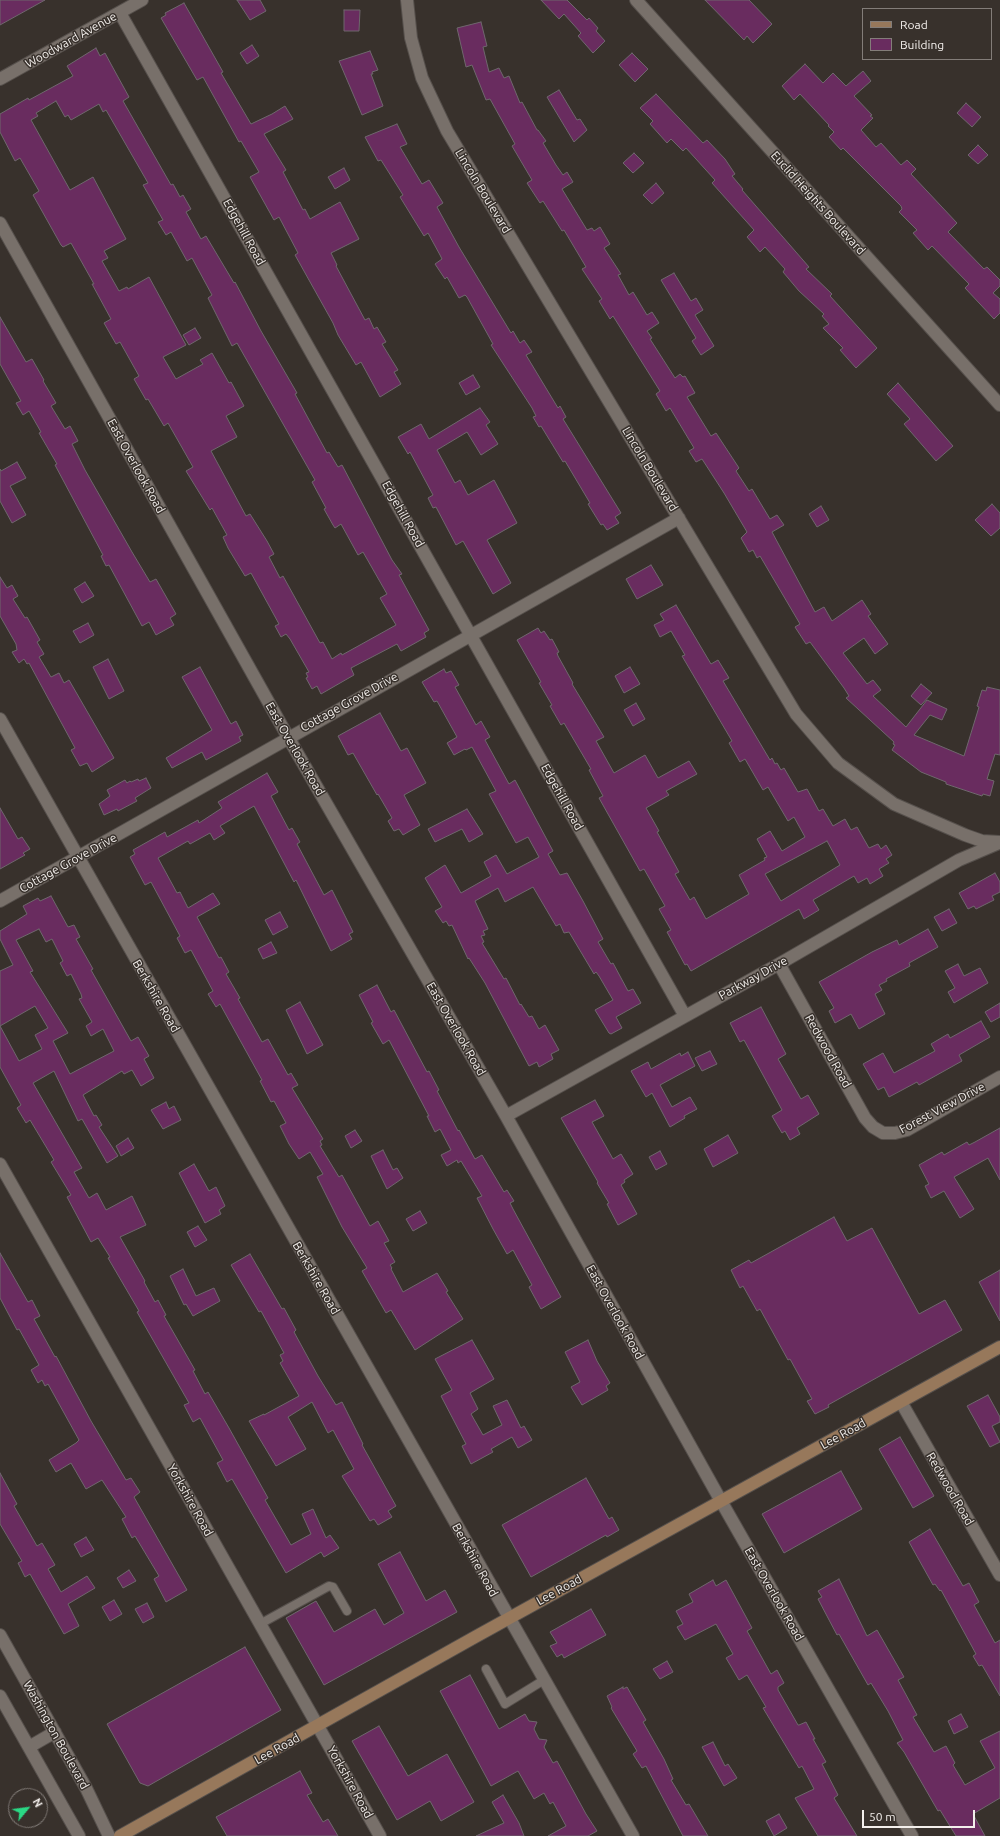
<!DOCTYPE html>
<html>
<head>
<meta charset="utf-8">
<style>
  body { margin:0 }
  #map { position:relative; width:1000px; height:1836px; overflow:hidden; background:#38312c; font-family:Ubuntu,sans-serif }
  canvas { display:block }
  .legend { position:absolute; left:862px; top:8px; width:130px; height:52px; box-sizing:border-box; background:#38312c; border:1px solid #837d79; margin:0; padding:5px 7px; list-style:none; font-size:12px; color:#f3efec }
  .legend li { display:flex; align-items:center; gap:8px; height:20px }
  .legend b { width:20px; border:1px solid #837d79 }
  .north { position:absolute; left:8px; top:1788px; width:40px; height:40px; box-sizing:border-box; background:#38312c; border:1px solid #837d79; border-radius:50%; rotate:61deg; font-size:11px; font-weight:700; line-height:16px; text-align:center; color:#f3efec }
  .north::after { content:''; display:block; margin:auto; width:14px; height:18px; background:#2ad885; clip-path:polygon(50% 0,100% 100%,50% 72%,0 100%) }
  .scale { position:absolute; left:862px; top:1810px; width:113px; height:18px; box-sizing:border-box; border:2px solid #f3efec; border-top:0; padding-left:5px; font-size:12px; line-height:14px; white-space:nowrap; color:#f3efec; -webkit-text-stroke:3px #38312c; paint-order:stroke }
</style>
</head>
<body>
<div id="map">
<canvas width="1000" height="1836"></canvas>
<ul class="legend">
<li><b style="height:5px;background:#97785b"></b>Road</li>
<li><b style="height:11px;background:#692c5f"></b>Building</li>
</ul>
<div class="north">N</div>
<div class="scale">50 m</div>
</div>
<script>
const c = document.querySelector('canvas').getContext('2d');
c.lineJoin = 'round';
function paint(path, color) {
  c.fillStyle = color;
  c.fill(path, 'evenodd');
}
function toPath(rows) {
  const path = new Path2D();
  for (const r of rows) {
    path.moveTo(r[0], r[1]);
    for (let i = 2; i < r.length; i += 2) path.lineTo(r[i], r[i + 1]);
  }
  return path;
}
function trace(path, color, width, dash) {
  c.strokeStyle = color;
  c.lineWidth = width;
  c.lineCap = dash ? 'butt' : 'round';
  c.setLineDash(dash || []);
  c.stroke(path);
}
function write(font, color, halo, rows, align = 'center') {
  c.font = font + ' Ubuntu,sans-serif';
  c.lineWidth = 3;
  c.setLineDash([]);
  c.textBaseline = 'middle';
  c.strokeStyle = halo;
  c.fillStyle = color;
  for (const [text, x, y, turn = 0] of rows) {
    c.save();
    c.translate(x, y);
    c.rotate((+turn || 0) * Math.PI / 180);
    c.textAlign = isNaN(turn) ? turn : align;
    if (halo) c.strokeText(text, 0, 0);
    c.fillText(text, 0, 0);
    c.restore();
  }
}
const building = toPath([
  [0,0,45,0,0,25,0,0],
  [237,0,260,0,266,11,250,20,237,0],
  [541,0,567,0,587,20,589,18,598,28,596,31,605,41,593,53,578,36,581,33,564,14,559,19,541,0],
  [705,0,749,0,772,24,753,43,747,36,744,40,705,0],
  [184,3,223,72,221,73,251,124,272,114,285,106,293,119,264,134,286,170,283,172,303,210,305,209,310,219,340,202,359,239,331,253,337,265,336,266,365,320,369,318,374,329,377,327,386,342,382,344,398,370,394,372,401,384,380,397,361,362,356,365,338,335,333,323,295,255,298,253,279,217,274,220,250,177,259,172,241,141,239,142,203,77,197,80,161,18,166,15,165,13,184,3],
  [344,10,360,10,359,31,344,31,344,10],
  [481,22,487,46,483,47,489,72,499,68,504,78,509,76,520,103,522,102,537,130,538,130,546,141,543,143,556,165,563,175,567,172,573,182,562,189,587,230,592,228,594,231,600,227,610,244,604,248,621,274,618,275,629,295,633,292,647,315,652,312,659,323,647,331,652,338,650,339,675,378,680,374,683,377,685,376,695,393,687,397,711,436,716,433,739,468,736,471,749,491,752,489,770,519,777,515,784,525,772,532,815,612,824,607,832,621,862,600,871,614,868,616,888,644,875,654,864,638,843,653,867,684,873,680,881,690,873,696,906,727,927,700,947,709,942,720,930,715,914,735,964,756,979,707,977,706,982,690,986,691,987,687,1000,690,1000,755,995,754,987,779,994,781,990,796,983,794,982,796,946,784,946,782,921,772,892,750,895,745,893,744,894,742,846,698,849,696,844,688,810,642,806,644,795,627,800,624,760,556,757,558,753,550,749,552,741,538,747,532,724,493,702,459,696,462,689,451,694,448,670,408,666,411,656,394,660,391,613,316,610,319,599,301,602,299,582,269,586,267,564,230,562,231,543,201,540,203,527,183,532,180,512,146,515,144,490,99,486,100,472,65,466,67,457,28,481,22],
  [252,45,259,56,247,64,240,53,252,45],
  [96,48,100,56,105,53,112,66,129,97,123,101,171,185,173,184,180,197,183,195,191,209,186,212,201,239,206,236,234,283,235,282,261,331,297,393,295,394,327,453,329,452,338,467,342,465,392,560,402,574,399,575,429,630,424,633,426,637,401,651,397,644,351,668,354,675,321,694,317,686,312,689,306,678,308,677,306,673,309,672,290,639,286,634,281,637,275,626,279,624,251,573,245,576,228,548,223,537,227,535,212,508,210,510,186,471,193,467,168,423,164,426,148,399,146,400,134,379,139,376,120,342,116,344,104,323,111,319,92,284,94,284,71,243,63,247,61,245,33,195,39,191,20,158,15,161,0,132,0,114,28,98,29,100,73,76,67,66,96,48],
  [56,101,65,117,68,115,71,120,99,104,103,112,106,110,148,183,143,185,163,220,158,222,166,235,171,232,187,261,192,258,212,295,208,298,232,346,237,343,315,480,312,482,326,508,324,509,333,525,335,528,341,524,358,555,363,552,387,594,380,598,396,625,342,655,341,653,332,659,323,642,320,643,283,576,280,578,269,557,274,554,267,541,250,514,246,516,211,451,237,437,226,416,244,406,231,382,229,383,212,353,200,360,203,364,176,379,163,357,186,345,149,277,128,289,127,287,119,291,102,261,108,258,104,251,126,239,93,177,70,190,31,120,38,116,36,113,56,101],
  [370,51,378,70,372,72,373,74,371,74,383,106,362,115,339,61,370,51],
  [632,53,648,69,635,82,619,65,632,53],
  [805,64,823,83,833,73,846,86,863,71,871,81,854,96,872,115,870,116,873,118,861,130,876,147,881,143,901,165,907,160,916,169,911,174,957,223,948,232,984,269,987,267,1000,280,1000,286,993,293,1000,299,1000,313,994,319,965,288,969,284,932,246,928,250,913,233,917,230,899,212,902,209,901,206,843,148,841,150,829,137,834,132,828,126,829,125,800,94,794,100,782,86,805,64],
  [559,90,577,120,580,119,587,130,574,142,547,97,559,90],
  [656,94,703,143,707,140,725,159,735,174,732,176,743,189,742,190,809,267,806,269,832,294,830,296,877,348,856,368,840,350,843,348,823,328,829,324,822,316,824,314,799,291,783,272,785,269,765,247,760,252,747,237,754,230,712,183,715,180,686,148,683,151,671,139,667,143,650,124,653,121,640,108,656,94],
  [966,103,981,117,972,127,957,113,966,103],
  [397,124,407,144,400,147,422,184,429,180,443,203,437,207,459,247,511,333,513,331,520,343,524,340,532,352,526,355,558,408,560,406,566,417,563,419,621,513,615,517,619,523,607,530,603,524,601,525,588,504,590,503,565,461,563,462,541,426,539,427,533,417,536,416,532,408,491,345,493,344,467,297,465,295,459,298,447,277,445,279,435,264,442,259,440,255,428,233,424,236,400,197,403,195,381,160,378,161,365,137,397,124],
  [978,145,988,155,978,164,968,155,978,145],
  [634,153,644,163,633,173,623,163,634,153],
  [344,168,350,180,335,189,328,177,344,168],
  [656,183,664,193,652,204,643,195,656,183],
  [674,273,691,301,696,298,703,310,695,315,714,346,701,355,692,341,696,338,661,280,674,273],
  [0,317,26,362,32,359,44,380,43,381,56,403,51,406,65,429,70,426,78,441,72,444,85,470,132,552,150,582,156,579,176,614,170,618,174,625,156,635,149,622,142,626,109,565,106,566,101,556,103,555,55,465,57,464,39,433,41,432,29,411,23,415,16,403,21,401,0,364,0,317],
  [195,328,201,338,189,345,183,335,195,328],
  [473,375,480,387,466,395,459,383,473,375],
  [898,383,953,446,936,461,904,424,910,419,887,394,898,383],
  [480,408,490,422,486,425,498,444,481,455,467,432,437,450,455,483,460,480,468,495,494,480,517,523,487,540,511,583,493,594,463,541,456,545,436,507,433,508,428,498,433,495,410,452,408,454,398,437,421,424,429,439,480,408],
  [17,462,26,478,10,486,26,515,12,523,0,501,0,469,1,471,17,462],
  [992,504,1000,513,1000,528,991,536,975,520,992,504],
  [821,506,829,520,817,527,809,514,821,506],
  [651,565,663,585,637,599,626,579,651,565],
  [0,577,7,588,12,585,18,596,13,599,25,618,27,617,40,640,37,642,44,654,39,657,51,677,59,673,64,683,69,680,114,758,92,772,87,763,80,766,71,750,75,748,29,663,27,664,24,659,19,663,12,652,17,650,16,644,0,616,0,577],
  [85,582,94,596,82,603,74,589,85,582],
  [676,605,711,664,718,660,729,678,723,681,770,760,772,758,775,764,777,763,781,770,784,768,798,792,807,789,819,811,823,809,833,826,845,819,851,830,857,827,869,848,878,844,881,849,886,845,892,855,886,859,889,863,879,869,883,876,870,884,867,878,858,883,854,876,813,900,819,910,804,919,799,909,691,971,687,964,685,965,667,932,671,930,659,909,665,906,644,869,640,871,599,798,603,796,589,770,591,769,564,723,561,725,550,706,552,705,539,683,541,682,517,640,538,628,541,633,544,631,550,640,552,639,559,652,557,653,558,656,573,683,572,684,604,737,596,741,614,773,645,755,658,778,689,761,697,774,666,791,669,795,646,808,659,831,657,832,679,872,675,874,690,900,694,897,706,919,749,894,739,875,765,860,764,858,767,857,757,839,770,831,782,851,805,837,794,817,788,821,768,787,763,790,745,759,740,762,729,743,732,741,682,656,685,655,671,631,660,637,654,625,664,620,660,614,676,605],
  [827,841,840,865,781,901,765,874,827,841],
  [88,623,94,635,80,643,73,631,88,623],
  [108,659,124,691,109,699,93,667,108,659],
  [200,667,231,724,236,721,243,735,239,737,241,741,206,760,202,752,172,768,166,758,212,730,182,677,200,667],
  [630,667,640,684,624,693,615,676,630,667],
  [444,669,446,673,451,671,459,685,455,687,476,725,481,721,490,737,485,740,509,784,515,780,553,851,548,854,560,875,567,873,583,901,603,939,598,942,611,964,613,963,628,991,633,989,641,1003,616,1017,622,1028,611,1034,609,1033,595,1010,613,1000,599,976,596,972,594,974,569,932,564,933,560,924,556,926,533,887,505,902,498,888,475,901,488,929,483,931,485,935,481,936,484,942,482,943,504,979,506,978,520,1005,521,1004,529,1017,532,1016,539,1029,545,1025,559,1050,551,1054,553,1059,539,1067,537,1062,529,1066,485,983,469,958,468,959,452,925,449,926,446,921,443,923,435,911,442,907,425,878,445,865,461,893,491,876,484,862,496,855,507,874,539,857,528,837,516,843,489,794,496,791,472,747,466,750,465,749,454,755,447,743,457,737,437,701,434,702,422,682,444,669],
  [921,684,932,693,921,705,911,696,921,684],
  [636,703,645,719,633,726,624,710,636,703],
  [380,713,401,751,407,748,426,783,404,795,420,825,403,835,399,829,394,831,388,821,392,818,378,794,377,795,353,753,348,755,338,736,380,713],
  [267,773,278,792,271,796,289,830,292,828,300,842,297,844,324,895,332,890,353,932,349,934,352,939,331,951,296,880,294,882,254,806,220,826,225,833,214,840,210,833,190,844,188,841,158,858,177,893,180,892,188,908,213,893,220,904,197,917,219,958,221,957,229,972,226,974,240,998,238,999,262,1042,268,1039,288,1075,291,1073,298,1085,292,1088,323,1139,320,1141,322,1145,320,1146,339,1177,342,1175,370,1226,378,1221,389,1241,384,1243,395,1262,390,1265,392,1268,391,1269,403,1292,437,1273,448,1291,446,1292,463,1319,415,1350,391,1310,386,1313,362,1271,367,1268,342,1227,317,1177,323,1174,310,1152,299,1159,289,1144,280,1126,286,1123,274,1101,271,1102,260,1081,262,1080,220,1004,216,1007,208,994,213,991,191,950,185,953,177,938,180,936,151,882,145,885,130,857,135,854,133,850,165,832,167,837,198,820,199,823,222,808,218,802,267,773],
  [146,778,151,788,135,798,137,801,118,811,117,809,104,815,99,804,110,796,107,790,125,780,127,783,130,781,131,782,138,779,139,781,146,778],
  [0,808,18,839,22,837,30,849,23,853,25,855,0,869,0,808],
  [467,809,483,834,469,842,462,829,435,842,428,829,467,809],
  [995,873,1000,882,1000,892,992,896,994,900,976,909,974,906,968,909,959,893,995,873],
  [51,896,68,927,74,925,80,937,76,939,93,969,91,970,131,1041,138,1037,149,1056,144,1059,154,1078,141,1086,132,1070,124,1074,122,1071,83,1095,94,1116,96,1115,102,1125,99,1127,118,1156,107,1163,82,1119,78,1121,54,1071,33,1083,82,1168,74,1172,89,1198,97,1193,106,1210,132,1196,146,1225,120,1237,145,1281,144,1282,155,1302,158,1300,166,1315,164,1316,195,1370,193,1371,205,1394,208,1392,229,1428,268,1498,265,1500,291,1545,311,1534,302,1514,313,1509,326,1538,330,1535,339,1548,324,1557,321,1552,286,1573,232,1479,227,1482,217,1463,223,1460,200,1418,193,1422,184,1405,189,1403,137,1312,139,1311,108,1258,110,1257,98,1238,91,1242,67,1197,71,1195,51,1162,54,1160,30,1120,26,1123,17,1108,21,1105,0,1067,0,1026,19,1061,42,1049,35,1035,48,1028,35,1006,0,1026,0,971,13,965,0,939,0,931,27,914,23,906,38,898,40,901,51,896],
  [39,929,46,942,52,939,63,961,60,963,67,976,71,974,81,994,82,998,79,999,92,1022,86,1026,91,1036,103,1029,114,1051,70,1074,53,1041,68,1033,30,972,33,971,16,940,39,929],
  [949,909,957,923,942,931,934,917,949,909],
  [280,912,288,927,273,935,265,920,280,912],
  [928,929,938,947,909,963,910,966,886,979,887,981,879,985,882,990,875,994,885,1014,859,1029,851,1014,835,1023,829,1011,834,1008,819,982,872,952,897,940,899,945,928,929],
  [271,942,277,953,263,959,258,949,271,942],
  [958,964,964,976,980,968,988,983,954,1003,948,992,955,988,945,971,958,964],
  [377,985,391,1012,394,1010,427,1072,429,1071,439,1090,437,1091,458,1131,459,1130,475,1159,482,1155,504,1192,507,1190,514,1201,510,1203,513,1209,561,1297,541,1309,529,1287,532,1285,513,1250,507,1254,493,1229,477,1198,482,1196,461,1161,458,1163,457,1160,447,1166,441,1155,451,1150,440,1129,435,1132,427,1116,429,1116,389,1040,383,1044,371,1023,373,1022,359,995,377,985],
  [300,1002,323,1045,307,1054,286,1010,300,1002],
  [1000,1003,1000,1017,991,1022,985,1012,1000,1003],
  [761,1007,786,1054,778,1059,801,1099,808,1095,819,1114,797,1128,800,1134,790,1140,785,1131,782,1133,772,1116,782,1110,744,1040,740,1042,730,1023,761,1007],
  [981,1021,990,1037,959,1055,962,1061,919,1085,917,1082,889,1097,884,1087,878,1090,863,1064,883,1053,894,1073,935,1051,931,1044,948,1034,950,1038,981,1021],
  [710,1051,717,1064,702,1071,695,1058,710,1051],
  [688,1052,695,1066,660,1085,672,1107,690,1097,697,1109,684,1116,685,1118,670,1127,652,1093,646,1097,631,1071,648,1062,651,1069,680,1053,681,1056,688,1052],
  [595,1100,604,1116,592,1122,613,1159,621,1154,633,1174,624,1180,625,1182,621,1185,637,1214,618,1225,607,1204,609,1203,597,1183,598,1182,561,1118,595,1100],
  [166,1102,169,1109,174,1106,181,1120,163,1129,151,1110,166,1102],
  [1000,1128,1000,1180,988,1158,954,1177,974,1209,960,1218,944,1191,931,1198,925,1186,929,1184,919,1165,942,1152,944,1155,967,1142,969,1145,975,1142,1000,1128],
  [355,1130,362,1141,351,1148,345,1136,355,1130],
  [728,1135,738,1153,713,1167,704,1149,728,1135],
  [128,1138,134,1148,121,1156,116,1146,128,1138],
  [383,1150,393,1170,397,1168,403,1178,387,1189,371,1156,383,1150],
  [660,1151,667,1164,656,1170,649,1157,660,1151],
  [194,1164,209,1191,216,1187,225,1206,219,1210,221,1214,205,1223,179,1173,194,1164],
  [420,1211,427,1223,413,1231,406,1219,420,1211],
  [834,1217,847,1241,872,1228,919,1314,945,1300,962,1330,828,1405,829,1407,815,1414,807,1401,812,1399,790,1359,788,1360,760,1309,757,1311,743,1286,740,1288,731,1270,749,1260,751,1263,834,1217],
  [198,1226,207,1240,195,1247,187,1232,198,1226],
  [0,1253,28,1302,32,1300,40,1316,34,1319,55,1357,56,1356,91,1421,126,1480,131,1478,140,1492,134,1497,187,1590,166,1602,154,1579,159,1576,135,1536,132,1538,122,1519,126,1517,102,1480,86,1489,71,1463,56,1472,49,1460,76,1443,79,1440,48,1384,45,1386,42,1380,38,1383,31,1370,39,1365,19,1329,17,1330,0,1298,0,1253],
  [250,1254,282,1309,284,1308,296,1330,294,1332,318,1376,336,1405,342,1402,363,1444,362,1445,396,1506,388,1511,392,1517,378,1525,374,1519,370,1521,342,1476,354,1469,333,1430,328,1433,312,1402,288,1417,306,1449,276,1466,249,1421,264,1414,264,1415,299,1396,280,1363,283,1361,280,1355,284,1353,261,1311,259,1312,231,1265,250,1254],
  [183,1269,196,1296,214,1288,220,1301,193,1316,186,1304,184,1305,170,1276,183,1269],
  [1000,1270,1000,1321,979,1282,1000,1270],
  [472,1340,494,1379,470,1393,478,1409,471,1414,483,1435,502,1425,493,1406,507,1400,521,1428,524,1426,532,1440,518,1448,512,1437,491,1449,493,1452,471,1464,462,1446,466,1444,441,1396,452,1390,435,1359,472,1340],
  [588,1340,597,1361,610,1383,606,1386,608,1390,582,1405,571,1387,580,1382,565,1352,588,1340],
  [988,1395,1000,1417,1000,1422,992,1426,1000,1442,990,1447,967,1406,988,1395],
  [900,1437,934,1496,913,1508,879,1449,900,1437],
  [841,1471,862,1509,784,1553,762,1514,841,1471],
  [0,1473,17,1504,14,1506,37,1546,42,1543,55,1565,48,1569,61,1592,87,1576,95,1588,68,1604,79,1626,64,1634,30,1574,25,1577,18,1563,22,1561,0,1524,0,1473],
  [586,1478,609,1519,612,1517,619,1530,607,1537,606,1535,531,1577,502,1525,586,1478],
  [930,1529,963,1586,969,1583,979,1602,974,1605,995,1643,1000,1640,1000,1696,982,1665,979,1666,973,1656,976,1654,941,1590,940,1591,935,1584,933,1585,909,1542,930,1529],
  [86,1537,94,1550,81,1557,74,1544,86,1537],
  [400,1552,426,1601,445,1590,457,1612,324,1685,286,1618,316,1601,334,1632,375,1609,384,1625,404,1613,378,1564,400,1552],
  [129,1570,136,1581,123,1588,117,1578,129,1570],
  [839,1579,867,1636,877,1630,904,1677,898,1680,917,1715,913,1717,934,1752,946,1746,955,1763,953,1765,965,1785,995,1768,980,1741,1000,1731,1000,1798,973,1814,985,1836,956,1836,940,1810,938,1811,904,1752,897,1743,903,1740,888,1711,871,1683,868,1685,839,1634,837,1635,818,1599,822,1597,818,1591,839,1579],
  [713,1580,716,1586,726,1580,752,1628,747,1631,771,1674,777,1670,784,1683,778,1687,778,1690,798,1725,799,1725,806,1722,815,1739,813,1739,826,1762,822,1764,838,1795,834,1798,857,1836,818,1836,795,1798,814,1789,813,1787,802,1766,799,1768,763,1708,766,1707,747,1675,739,1680,726,1658,733,1654,716,1624,685,1640,677,1627,683,1624,676,1611,693,1602,689,1594,713,1580],
  [114,1600,122,1614,110,1621,102,1607,114,1600],
  [147,1603,154,1617,143,1623,135,1609,147,1603],
  [591,1609,606,1635,564,1658,562,1654,557,1657,550,1646,557,1643,550,1632,591,1609],
  [245,1647,281,1710,148,1786,140,1783,107,1724,245,1647],
  [667,1661,673,1672,660,1679,653,1669,667,1661],
  [470,1675,499,1729,525,1714,529,1721,537,1722,534,1729,539,1739,547,1740,544,1747,553,1763,557,1761,586,1814,597,1831,588,1836,548,1836,566,1826,553,1802,550,1804,544,1793,534,1799,518,1771,491,1786,440,1691,470,1675],
  [623,1687,623,1689,627,1687,646,1720,643,1722,664,1759,673,1779,671,1780,686,1805,689,1804,708,1836,683,1836,647,1768,646,1766,642,1768,633,1754,637,1751,611,1708,612,1707,607,1696,623,1687],
  [961,1714,968,1727,954,1734,948,1721,961,1714],
  [379,1726,408,1776,447,1754,474,1802,441,1821,430,1801,397,1820,352,1741,379,1726],
  [713,1742,725,1766,728,1764,737,1778,724,1786,702,1747,713,1742],
  [300,1771,312,1793,307,1795,323,1822,328,1819,338,1836,227,1836,216,1817,300,1771],
  [503,1795,519,1823,524,1836,476,1836,504,1823,492,1802,503,1795],
  [779,1814,787,1828,774,1836,766,1821,779,1814]
]);
paint(building, '#692c5f');
trace(building, '#6f676d', 1);
const service = toPath([
  [260,1624,329,1586,333,1587,347,1611],
  [486,1669,505,1704,544,1680]
]);
const minor = toPath([
  [407,0,411,38,422,78,447,131,796,714,838,763,894,804,965,835,982,841,1000,842],
  [120,13,685,1016],
  [0,79,142,0],
  [0,223,288,737,506,1116,721,1501,912,1836],
  [0,719,633,1836],
  [0,901,679,518],
  [779,964,865,1118,873,1127,883,1133,895,1133,907,1130,1000,1077],
  [506,1116,779,964,959,860,999,843],
  [0,1164,380,1836],
  [901,1402,1000,1575],
  [0,1635,86,1788,109,1836],
  [0,1696,79,1836],
  [29,1747,55,1732]
]);
const tertiary = toPath([
  [636,0,1000,405]
]);
const secondary = toPath([
  [120,1836,475,1637,1000,1347]
]);
trace(service, '#56504c', 10);
trace(minor, '#56504c', 14);
trace(tertiary, '#56504c', 14);
trace(secondary, '#56504c', 14);
trace(service, '#78706a', 8);
trace(minor, '#78706a', 12);
trace(tertiary, '#78706a', 12);
trace(secondary, '#97785b', 12);
write('12px', '#f3efec', '#38312c', [
  ["Woodward Avenue",71,40,-29],
  ["Lincoln Boulevard",483,191,59],
  ["Euclid Heights Boulevard",818,203,48],
  ["Edgehill Road",244,232,61],
  ["East Overlook Road",136,466,61],
  ["Lincoln Boulevard",650,469,59],
  ["Edgehill Road",403,514,61],
  ["Cottage Grove Drive",349,702,-29],
  ["East Overlook Road",295,749,60],
  ["Edgehill Road",562,797,61],
  ["Cottage Grove Drive",68,863,-29],
  ["Parkway Drive",753,978,-29],
  ["Berkshire Road",156,996,60],
  ["East Overlook Road",456,1029,60],
  ["Redwood Road",828,1051,61],
  ["Forest View Drive",942,1108,-28],
  ["Berkshire Road",316,1278,60],
  ["East Overlook Road",615,1312,61],
  ["Lee Road",843,1434,-29],
  ["Redwood Road",950,1489,60],
  ["Yorkshire Road",190,1500,61],
  ["Berkshire Road",475,1560,61],
  ["Lee Road",559,1590,-29],
  ["East Overlook Road",774,1594,60],
  ["Washington Boulevard",56,1735,61],
  ["Lee Road",277,1749,-29],
  ["Yorkshire Road",350,1782,61]
]);
</script>
</body>
</html>
